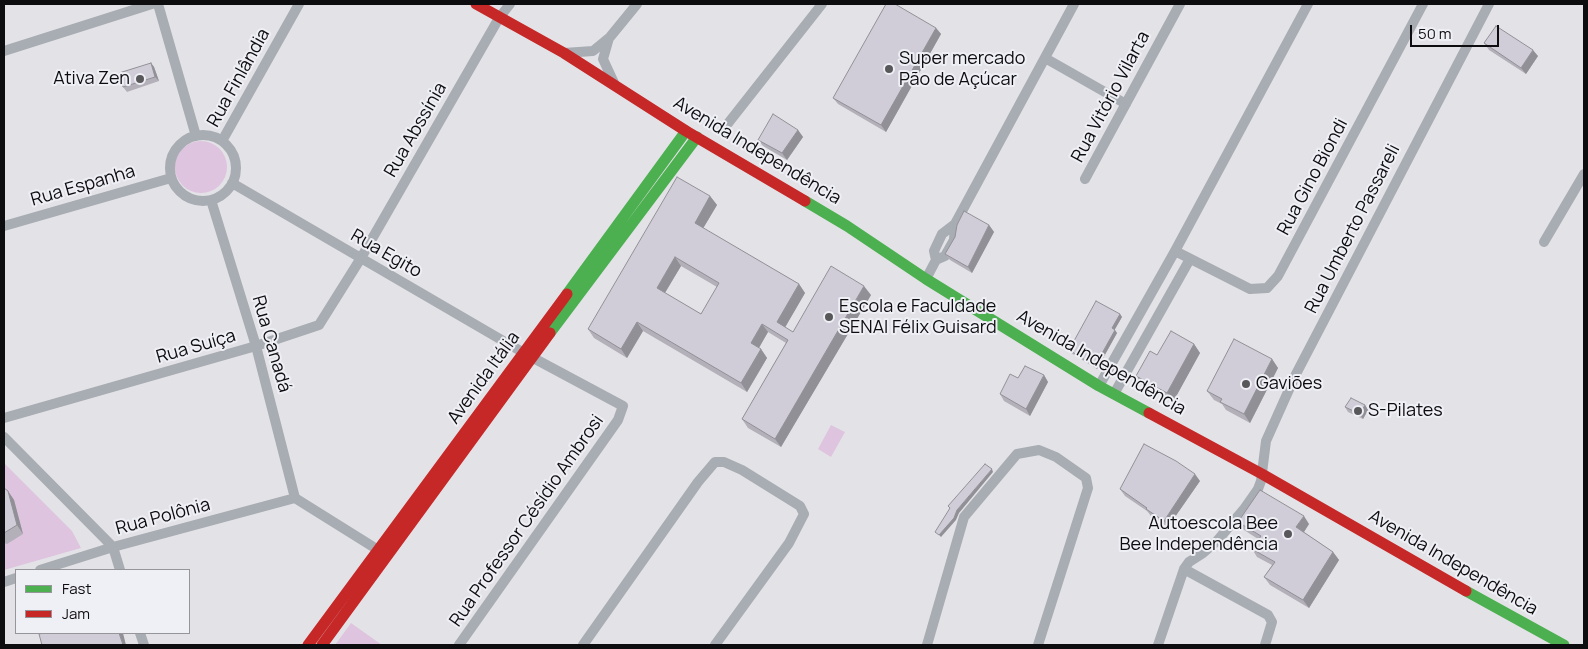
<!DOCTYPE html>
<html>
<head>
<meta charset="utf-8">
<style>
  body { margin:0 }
  #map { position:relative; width:1588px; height:649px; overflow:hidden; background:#e3e3e7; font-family:Manrope,sans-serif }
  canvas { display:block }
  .frame { position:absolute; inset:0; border:5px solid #0d0d0f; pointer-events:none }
  .legend { position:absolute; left:15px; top:569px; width:175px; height:65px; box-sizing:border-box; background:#efeff6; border:1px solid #95959a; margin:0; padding:6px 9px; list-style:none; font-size:15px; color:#0d0d0f }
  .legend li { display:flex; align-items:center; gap:10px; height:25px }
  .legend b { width:25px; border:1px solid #95959a }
  .scale { position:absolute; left:1410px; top:25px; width:89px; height:22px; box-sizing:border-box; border:2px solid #0d0d0f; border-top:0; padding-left:6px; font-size:15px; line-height:18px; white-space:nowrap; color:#0d0d0f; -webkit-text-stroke:4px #efeff6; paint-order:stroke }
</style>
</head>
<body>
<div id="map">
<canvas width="1588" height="649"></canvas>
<div class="frame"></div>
<ul class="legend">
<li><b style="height:6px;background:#4caf50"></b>Fast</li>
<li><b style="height:6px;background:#c62828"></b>Jam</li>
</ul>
<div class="scale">50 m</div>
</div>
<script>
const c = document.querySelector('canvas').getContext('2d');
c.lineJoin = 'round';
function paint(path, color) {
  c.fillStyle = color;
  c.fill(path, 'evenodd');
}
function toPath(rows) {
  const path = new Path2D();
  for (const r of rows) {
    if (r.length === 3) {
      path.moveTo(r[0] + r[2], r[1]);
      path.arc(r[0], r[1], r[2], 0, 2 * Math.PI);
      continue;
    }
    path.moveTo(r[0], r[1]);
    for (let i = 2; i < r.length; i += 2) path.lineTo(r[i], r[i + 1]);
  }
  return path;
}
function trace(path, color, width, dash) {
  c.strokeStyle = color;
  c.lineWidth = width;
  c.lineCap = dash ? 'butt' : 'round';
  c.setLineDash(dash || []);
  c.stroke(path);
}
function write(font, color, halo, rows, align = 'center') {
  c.font = font + ' Manrope,sans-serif';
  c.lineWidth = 4;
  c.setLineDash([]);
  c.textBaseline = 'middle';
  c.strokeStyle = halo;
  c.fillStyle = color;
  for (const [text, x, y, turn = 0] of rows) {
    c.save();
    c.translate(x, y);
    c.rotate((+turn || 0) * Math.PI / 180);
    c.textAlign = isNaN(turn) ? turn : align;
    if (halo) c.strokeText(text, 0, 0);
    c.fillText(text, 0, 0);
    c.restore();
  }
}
paint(toPath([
  [201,167,26],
  [831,425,845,432,831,457,818,449],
  [4,463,72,531,81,548,4,570],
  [351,623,382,645,335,645]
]), '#dec4de');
trace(toPath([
  [158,4,196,136],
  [609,38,603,59,615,85],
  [4,51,152,4],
  [564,53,593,51,610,37,637,4],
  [1045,58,1126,104],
  [722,131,822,4],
  [203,168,33],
  [222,141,299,4],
  [1085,179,1180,4],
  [232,183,524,353,623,406,618,420,459,645],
  [211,200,256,346,295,498],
  [4,226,171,178],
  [1544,242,1584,174],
  [1175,251,1250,289,1267,288,1278,276,1423,4],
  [936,260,945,256,954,240,955,224,1074,4],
  [926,279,936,260,934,251,942,234,955,224],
  [1099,386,1175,251,1308,4],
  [1114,394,1190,259],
  [4,418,256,346,319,325,361,258,499,18,510,4],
  [4,437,113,547,120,570],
  [295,498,383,553],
  [1184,569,1268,615,1272,622,1265,645],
  [40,570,113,547,295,498],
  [4,582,16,578],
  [140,633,144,645],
  [583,645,698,482,715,462,724,462,742,470,800,506,804,514,789,543,715,645],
  [927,645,964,517,1017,454,1039,450,1056,457,1086,478,1088,488,1038,645],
  [1158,645,1184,569,1189,562,1203,553,1217,541,1244,509,1258,489,1261,481,1266,441,1296,374,1489,4]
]), '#a8acb3', 10);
trace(toPath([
  [805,201,847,226,926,279,1099,386,1149,413],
  [567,294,686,131],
  [550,333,697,137],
  [1466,591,1564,645]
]), '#4caf50', 11);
trace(toPath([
  [476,4,564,53,686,131,805,201],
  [1149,413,1262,474,1466,591],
  [308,645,567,294],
  [322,645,550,333]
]), '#c62828', 11);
paint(toPath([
  [936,28,941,34,886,132,838,104,833,98],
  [1484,43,1538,56,1526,74,1489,50],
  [151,63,154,67,159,81,127,92,123,87],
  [798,130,803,137,787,160,763,146,758,140],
  [710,196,717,205,703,228,799,284,805,293,785,327,793,332,871,295,781,447,748,428,742,419,786,343,768,332,759,348,761,349,767,358,747,392,643,331,627,358,594,338,588,329],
  [681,266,717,287,701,314,665,293],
  [989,225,994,232,972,273,950,260,945,254],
  [1120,314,1122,317,1114,330,1117,333,1097,369,1071,353,1069,350],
  [1194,344,1200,353,1173,402,1142,385,1136,376,1157,355],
  [1272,359,1278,368,1250,423,1226,410,1222,404,1214,400,1207,391],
  [1044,375,1048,382,1030,416,1004,401,1000,394,1018,378],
  [1365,405,1368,410,1363,419,1348,412,1345,407],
  [1200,481,1168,527,1151,516,1147,511,1125,496,1120,489],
  [4,488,8,491,14,500,23,534,7,544,4,543],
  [1238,522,1309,524,1304,532,1333,552,1339,560,1309,608,1270,585,1264,577,1272,565,1257,557,1252,549,1258,539,1244,530]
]), '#b4b0ba');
paint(toPath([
  [936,28,941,34,886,132,881,125],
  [1533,50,1538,56,1526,74,1521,68],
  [151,63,154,67,159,81,155,77],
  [798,130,803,137,787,160,782,153],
  [710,196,717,205,701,232,695,223],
  [989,225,994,232,972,273,968,267],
  [675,257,681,266,663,296,657,288],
  [799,284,805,293,783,331,777,322],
  [864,286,871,295,781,447,775,439],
  [1120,314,1122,317,1114,331,1112,328],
  [637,322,643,331,627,358,621,349],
  [762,324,768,332,757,351,751,343],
  [1115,330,1117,333,1097,369,1095,366],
  [1194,344,1200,353,1173,402,1167,393],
  [761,349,767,358,747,392,741,383],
  [1272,359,1278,368,1250,423,1244,414],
  [1044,375,1048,382,1030,416,1026,409],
  [1365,405,1368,410,1363,419,1360,414],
  [992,469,993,472,959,513,956,520,941,537,939,535,957,510],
  [1195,474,1200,481,1168,527,1164,521],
  [8,491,14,500,23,534,17,525],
  [1304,516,1309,524,1302,535,1296,527],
  [1333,552,1339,560,1309,608,1303,600],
  [119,633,123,633,126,645,123,645]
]), '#929097');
const building = toPath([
  [886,4,895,4,936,28,881,125,833,98,886,4],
  [1496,26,1533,50,1521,68,1484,43,1496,26],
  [151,63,155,77,123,87,119,73,151,63],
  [773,114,798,130,782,153,758,140,773,114],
  [677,177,710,196,695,223,799,284,777,322,793,332,831,266,864,286,775,439,742,419,788,340,762,324,751,343,761,349,741,383,637,322,621,349,588,329,677,177],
  [675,257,719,283,701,314,657,288,675,257],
  [964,211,989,225,968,267,945,254,955,237,957,225,964,211],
  [1096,301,1120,314,1112,328,1115,330,1095,366,1069,350,1096,301],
  [1171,331,1194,344,1167,393,1136,376,1150,351,1157,355,1171,331],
  [1234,339,1272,359,1244,414,1220,402,1222,399,1207,391,1234,339],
  [1025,366,1044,375,1026,409,1000,394,1010,374,1018,378,1025,366],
  [1351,398,1365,405,1360,414,1345,407,1351,398],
  [1144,444,1176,461,1195,474,1164,521,1146,509,1147,508,1120,489,1144,444],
  [985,464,992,469,957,510,954,518,939,535,935,532,950,508,948,506,985,464],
  [4,488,8,491,17,525,4,533,4,488],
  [1260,490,1304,516,1296,527,1333,552,1303,600,1264,577,1275,562,1252,549,1261,536,1238,522,1260,490],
  [44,633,119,633,123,645,42,645,39,634,44,633]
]);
paint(building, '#d1cdd8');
trace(building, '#929097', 1);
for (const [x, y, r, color] of [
  [889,69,5,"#58585b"],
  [140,79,5,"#58585b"],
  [829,317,5,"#58585b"],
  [1246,384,5,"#58585b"],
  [1358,411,5,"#58585b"],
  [1288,534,5,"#58585b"]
]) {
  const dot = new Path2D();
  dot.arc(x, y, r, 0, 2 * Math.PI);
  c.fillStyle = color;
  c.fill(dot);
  trace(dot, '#efeff6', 2);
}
write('18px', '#0d0d0f', '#efeff6', [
  ["Super mercado",899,59],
  ["Pão de Açúcar",899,80],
  ["Ativa Zen",130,79,"right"],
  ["Escola e Faculdade",839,307],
  ["SENAI Félix Guisard",839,328],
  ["Gaviões",1256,384],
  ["S-Pilates",1368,411],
  ["Autoescola Bee",1278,524,"right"],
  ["Bee Independência",1278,545,"right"]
], 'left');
write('18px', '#0d0d0f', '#efeff6', [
  ["Rua Finlândia",239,78,-61],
  ["Rua Vitório Vilarta",1111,97,-62],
  ["Rua Abssínia",416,130,-60],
  ["Avenida Independência",757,151,31],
  ["Rua Gino Biondi",1313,177,-62],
  ["Rua Espanha",83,186,-16],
  ["Rua Umberto Passareli",1353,229,-63],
  ["Rua Egito",386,254,30],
  ["Rua Canadá",271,344,74],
  ["Rua Suíça",196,347,-16],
  ["Avenida Independência",1101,363,30],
  ["Avenida Itália",484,378,-54],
  ["Rua Polônia",163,517,-15],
  ["Rua Professor Césídio Ambrosi",527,521,-55],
  ["Avenida Independência",1453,563,30]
]);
</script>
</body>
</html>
